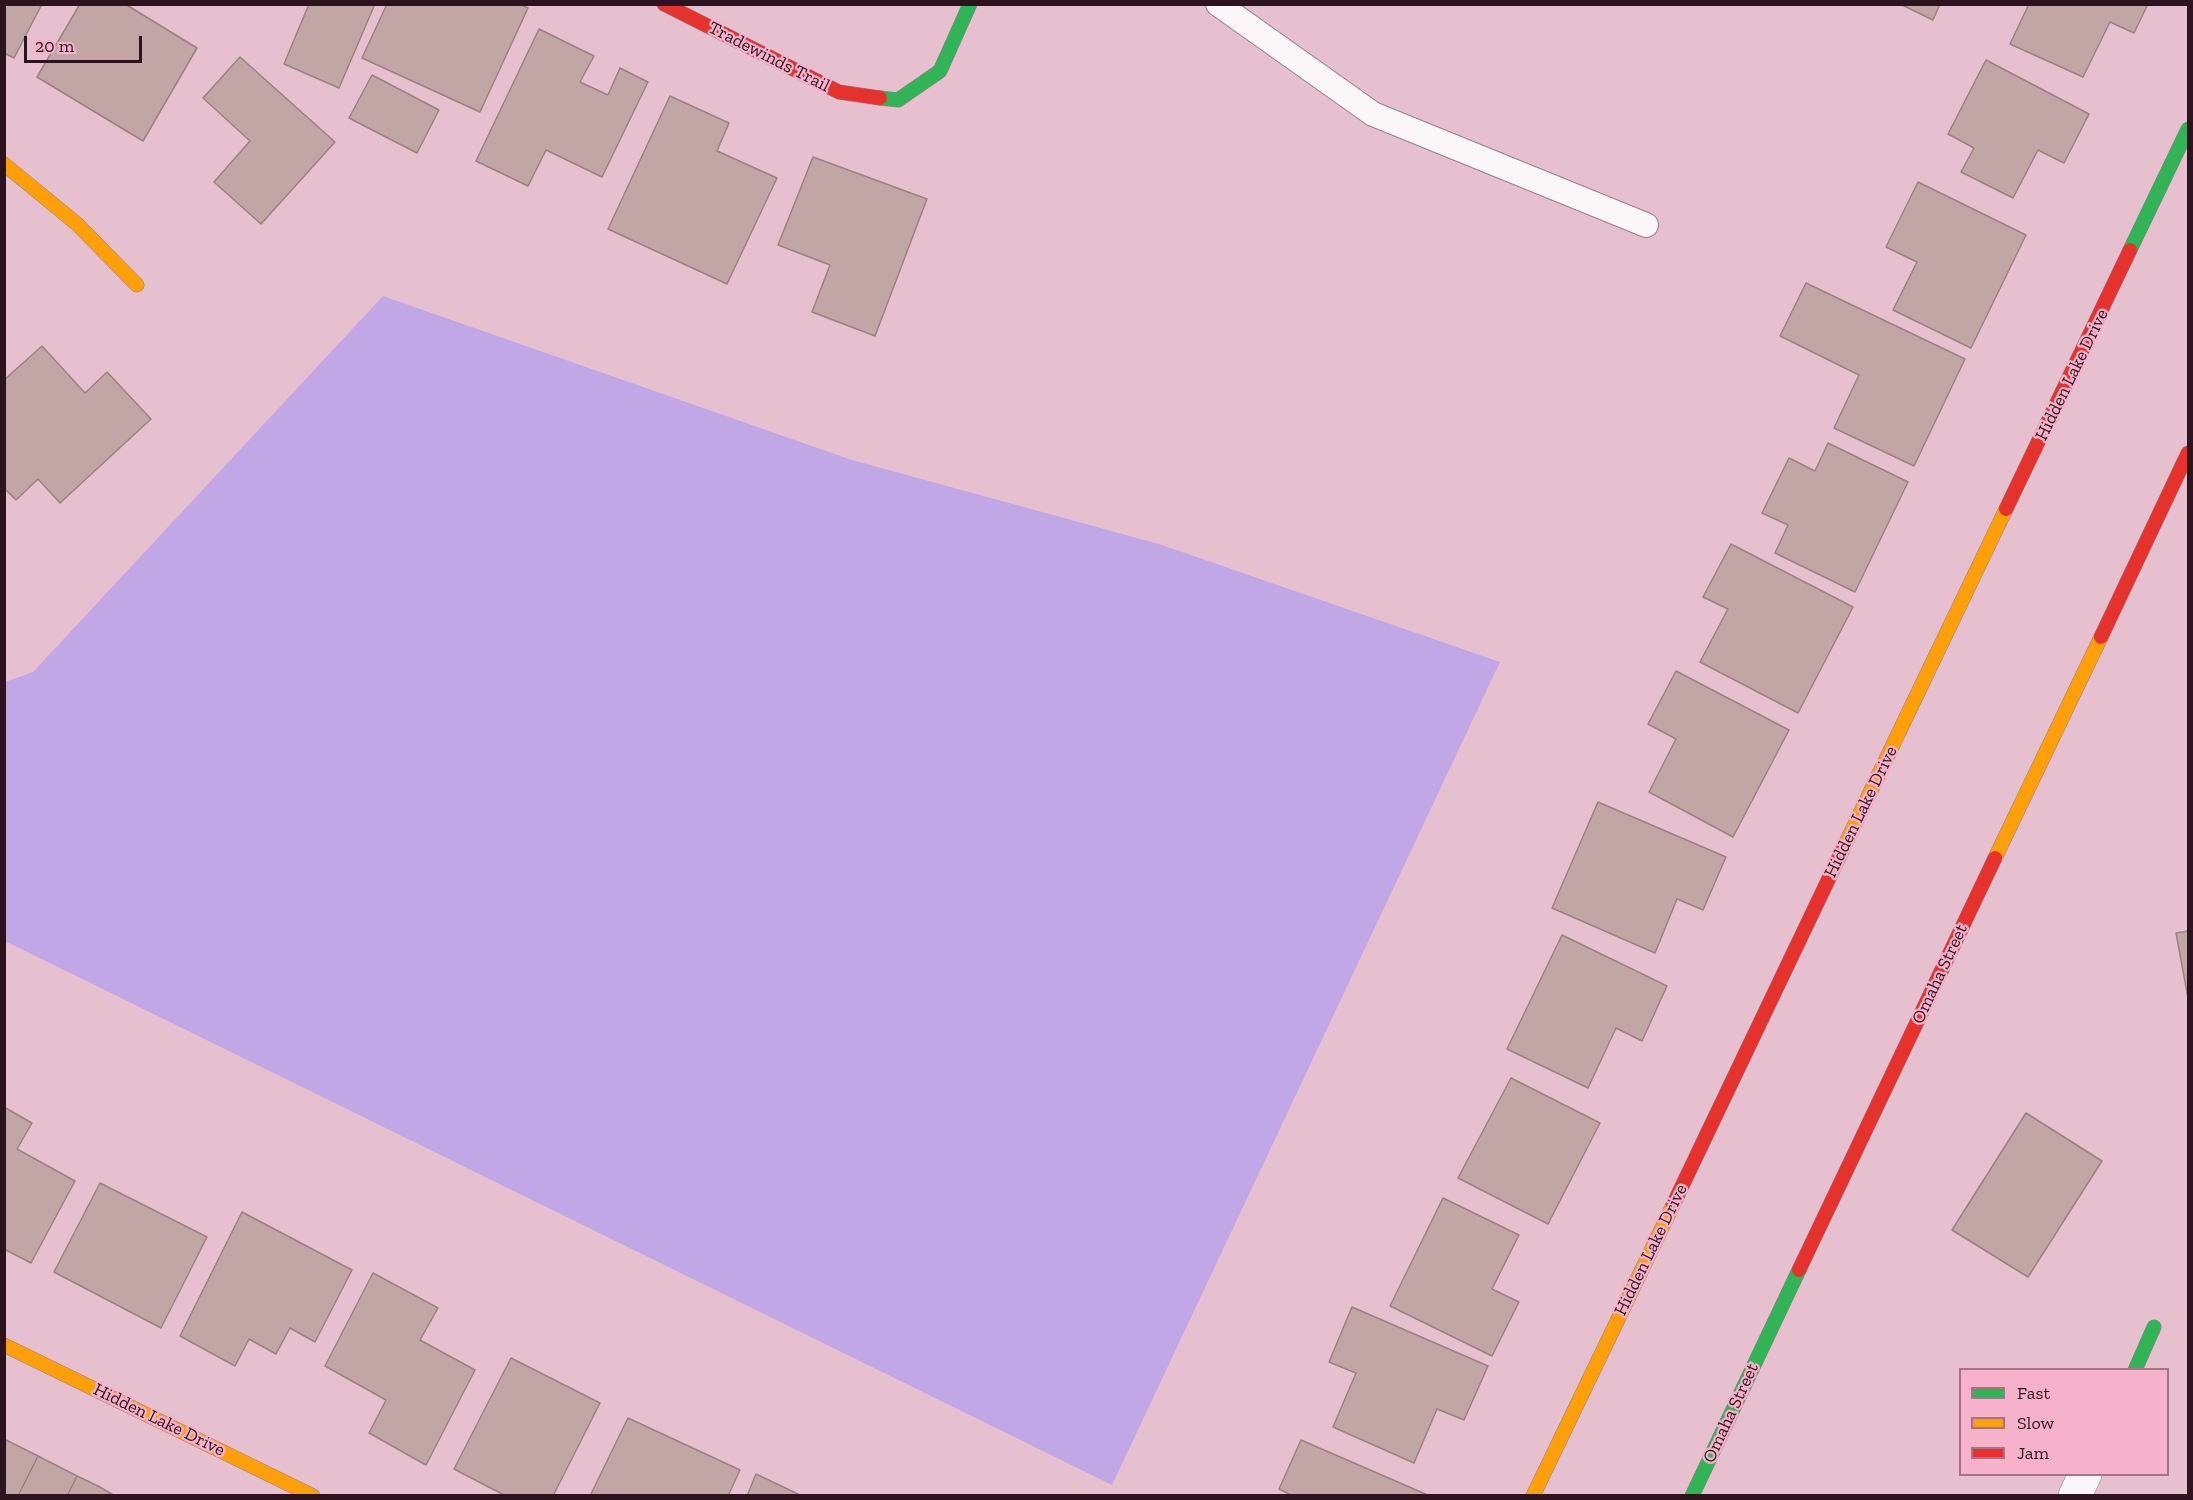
<!DOCTYPE html>
<html>
<head>
<meta charset="utf-8">
<style>
  body { margin:0 }
  #map { position:relative; width:2193px; height:1500px; overflow:hidden; background:#e7c0cf; font-family:"Zilla Slab",serif }
  canvas { display:block }
  .frame { position:absolute; inset:0; border:6px solid #2c131e; pointer-events:none }
  .legend { position:absolute; left:1959px; top:1368px; width:210px; height:108px; box-sizing:border-box; background:#f6b1cb; border:2px solid #a57286; margin:0; padding:8px 10px; list-style:none; font-size:18px; color:#2c131e }
  .legend li { display:flex; align-items:center; gap:12px; height:30px }
  .legend b { width:30px; border:2px solid #a57286 }
  .scale { position:absolute; left:24px; top:36px; width:118px; height:27px; box-sizing:border-box; border:3px solid #2c131e; border-top:0; padding-left:8px; font-size:18px; line-height:21px; white-space:nowrap; color:#2c131e; -webkit-text-stroke:4px #f6b1cb; paint-order:stroke }
</style>
</head>
<body>
<div id="map">
<canvas width="2193" height="1500"></canvas>
<div class="frame"></div>
<ul class="legend">
<li><b style="height:8px;background:#30b455"></b>Fast</li>
<li><b style="height:8px;background:#ff9f0a"></b>Slow</li>
<li><b style="height:8px;background:#e5322d"></b>Jam</li>
</ul>
<div class="scale">20 m</div>
</div>
<script>
const c = document.querySelector('canvas').getContext('2d');
c.lineJoin = 'round';
function paint(path, color) {
  c.fillStyle = color;
  c.fill(path, 'evenodd');
}
function toPath(rows) {
  const path = new Path2D();
  for (const r of rows) {
    path.moveTo(r[0], r[1]);
    for (let i = 2; i < r.length; i += 2) path.lineTo(r[i], r[i + 1]);
  }
  return path;
}
function trace(path, color, width, dash) {
  c.strokeStyle = color;
  c.lineWidth = width;
  c.lineCap = dash ? 'butt' : 'round';
  c.setLineDash(dash || []);
  c.stroke(path);
}
function write(font, color, halo, rows, align = 'center') {
  c.font = font + ' "Zilla Slab",serif';
  c.lineWidth = 4.5;
  c.setLineDash([]);
  c.textBaseline = 'middle';
  c.strokeStyle = halo;
  c.fillStyle = color;
  for (const [text, x, y, turn = 0] of rows) {
    c.save();
    c.translate(x, y);
    c.rotate((+turn || 0) * Math.PI / 180);
    c.textAlign = isNaN(turn) ? turn : align;
    if (halo) c.strokeText(text, 0, 0);
    c.fillText(text, 0, 0);
    c.restore();
  }
}
paint(toPath([
  [383,296,852,460,1159,544,1500,662,1112,1485,5,941,5,682,33,672]
]), '#c2a7e6');
const building = toPath([
  [4,4,42,4,14,58,4,53,4,4],
  [80,4,125,4,197,48,143,141,37,77,80,4],
  [375,4,339,88,284,64,309,4,375,4],
  [387,4,520,4,528,8,480,112,362,58,387,4],
  [1900,4,1940,4,1933,20,1900,4],
  [2029,4,2148,4,2134,33,2110,22,2083,77,2010,44,2029,4],
  [539,29,594,56,580,82,608,95,620,68,648,82,602,177,546,150,528,186,476,161,539,29],
  [240,57,335,142,261,224,214,182,250,141,203,98,240,57],
  [1986,60,2089,114,2064,163,2038,150,2013,198,1961,172,1974,148,1948,134,1986,60],
  [372,75,439,110,417,153,349,118,372,75],
  [670,96,729,123,717,151,777,178,727,284,608,229,670,96],
  [813,157,927,199,875,336,812,312,830,265,778,245,813,157],
  [1918,182,2026,235,1971,348,1893,310,1917,262,1886,247,1918,182],
  [1806,283,1965,359,1914,466,1834,428,1859,375,1780,336,1806,283],
  [42,346,85,393,107,372,151,419,60,503,38,479,16,500,4,488,4,380,42,346],
  [1828,443,1908,482,1855,592,1775,553,1788,525,1762,513,1789,458,1815,471,1828,443],
  [1731,544,1853,607,1798,713,1700,662,1728,609,1703,597,1731,544],
  [1676,671,1789,730,1733,837,1649,792,1676,739,1648,724,1676,671],
  [1598,802,1726,857,1703,910,1677,899,1655,953,1552,908,1598,802],
  [2188,931,2188,998,2176,933,2188,931],
  [1562,935,1667,986,1642,1041,1616,1028,1588,1088,1507,1049,1562,935],
  [1511,1078,1600,1123,1548,1224,1458,1178,1511,1078],
  [4,1107,32,1123,17,1149,75,1181,31,1263,4,1249,4,1107],
  [2026,1113,2102,1161,2028,1277,1952,1230,2026,1113],
  [100,1183,207,1237,161,1328,54,1272,100,1183],
  [1443,1198,1519,1235,1492,1289,1519,1302,1492,1356,1390,1306,1443,1198],
  [242,1212,352,1270,315,1342,290,1328,276,1354,249,1339,235,1366,180,1336,242,1212],
  [373,1273,438,1308,420,1340,475,1370,426,1465,369,1433,386,1400,325,1366,373,1273],
  [1352,1307,1488,1366,1464,1420,1437,1409,1414,1463,1333,1427,1356,1373,1329,1362,1352,1307],
  [511,1358,600,1403,553,1496,506,1496,454,1469,511,1358],
  [628,1418,740,1470,728,1496,590,1496,628,1418],
  [4,1439,38,1456,18,1496,4,1496,4,1439],
  [1301,1440,1430,1496,1293,1496,1279,1489,1301,1440],
  [38,1456,77,1476,67,1496,18,1496,38,1456],
  [756,1474,802,1496,747,1496,756,1474],
  [77,1476,98,1486,115,1496,67,1496,77,1476]
]);
paint(building, '#c2a6a5');
trace(building, '#9c8180', 1.5);
const lane = toPath([
  [1218,4,1373,114,1646,225]
]);
const street = toPath([
  [2075,1496,2085,1474]
]);
const fast = toPath([
  [880,98,898,100,940,71,970,4],
  [2130,250,2188,129],
  [2135,1370,2154,1327],
  [1692,1496,1799,1270]
]);
const slow = toPath([
  [4,164,77,224,137,285],
  [1842,851,2006,509],
  [1995,858,2101,637],
  [4,1345,313,1496],
  [1533,1496,1673,1205]
]);
const jam = toPath([
  [664,4,839,92,880,98],
  [2006,509,2130,250],
  [2101,637,2188,453],
  [1673,1205,1842,851],
  [1799,1270,1995,858]
]);
trace(lane, '#997d88', 26);
trace(street, '#997d88', 34);
trace(fast, '#997d88', 15);
trace(slow, '#997d88', 15);
trace(jam, '#997d88', 15);
trace(lane, '#fbf6f8', 24);
trace(street, '#fbf6f8', 33);
trace(fast, '#30b455', 14);
trace(slow, '#ff9f0a', 14);
trace(jam, '#e5322d', 14);
write('18px', '#2c131e', '#f6b1cb', [
  ["Tradewinds Trail",769,57,27],
  ["Hidden Lake Drive",2072,375,-64],
  ["Hidden Lake Drive",1861,812,-64],
  ["Omaha Street",1940,974,-65],
  ["Hidden Lake Drive",1651,1250,-64],
  ["Omaha Street",1731,1413,-65],
  ["Hidden Lake Drive",159,1420,26]
]);
</script>
</body>
</html>
